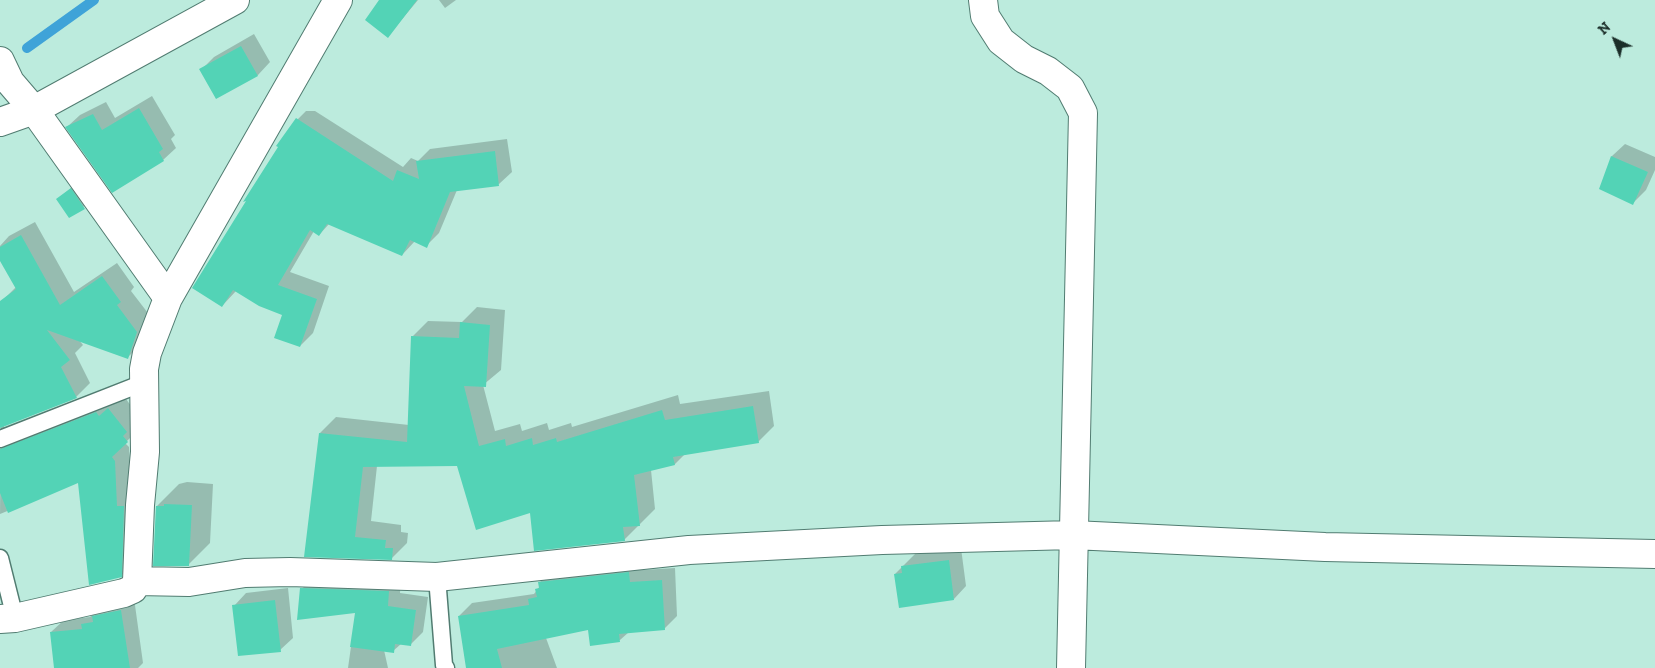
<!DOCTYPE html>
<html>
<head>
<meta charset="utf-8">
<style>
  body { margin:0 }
  #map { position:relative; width:1655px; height:668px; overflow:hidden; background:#bcebdd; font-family:"Zilla Slab",serif }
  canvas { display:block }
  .north { position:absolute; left:1590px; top:15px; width:50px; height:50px; -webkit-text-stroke:4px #bcebdd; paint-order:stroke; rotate:317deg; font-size:14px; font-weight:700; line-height:20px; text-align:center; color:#1b2e29 }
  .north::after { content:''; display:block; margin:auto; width:18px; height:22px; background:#1b2e29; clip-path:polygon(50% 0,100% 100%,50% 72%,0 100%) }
</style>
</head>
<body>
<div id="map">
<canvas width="1655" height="668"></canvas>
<div class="north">N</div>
</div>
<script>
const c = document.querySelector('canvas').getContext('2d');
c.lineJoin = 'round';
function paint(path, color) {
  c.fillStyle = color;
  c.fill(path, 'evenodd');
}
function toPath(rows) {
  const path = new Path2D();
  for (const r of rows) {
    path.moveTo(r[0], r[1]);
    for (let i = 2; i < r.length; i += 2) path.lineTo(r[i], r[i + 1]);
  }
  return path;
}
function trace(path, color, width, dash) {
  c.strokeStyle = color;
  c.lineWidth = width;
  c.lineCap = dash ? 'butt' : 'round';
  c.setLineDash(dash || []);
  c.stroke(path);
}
paint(toPath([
  [380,0,418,0,388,36],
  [439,0,456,0,445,8],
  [254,34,270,62,258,75,216,97,201,70,214,57],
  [152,96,175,135,171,139,176,148,163,160,67,127,80,115,106,102,115,118],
  [306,111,315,111,403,167,411,158,418,161,430,149,507,139,512,172,499,184,457,190,439,233,426,246,415,241,402,255,329,224,319,235,314,231,290,272,329,286,313,333,300,346,284,314,236,291,222,306,293,124],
  [1625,144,1655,157,1655,170,1646,190,1633,203,1600,188,1612,156],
  [84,177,97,195,76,213,58,199],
  [35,222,74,292,117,263,134,287,131,291,151,317,142,343,128,357,79,340,83,345,75,353,90,383,76,397,4,425,4,428,8,434,123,395,140,418,141,427,125,443,129,447,135,562,121,576,79,482,0,514,2,301,16,287,0,258,0,246,9,236],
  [477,307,505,310,501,370,483,385,495,431,520,424,522,431,547,423,549,430,571,423,572,427,678,395,680,404,769,391,774,426,758,442,685,454,675,464,651,470,655,509,624,540,531,512,458,465,377,466,371,521,401,525,401,532,408,533,407,543,391,559,305,556,320,433,336,417,409,425,412,337,428,321,462,322],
  [187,482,213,484,210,543,188,565,157,506,179,484],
  [961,548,966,586,954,599,895,574,915,554],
  [641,560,642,570,675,568,677,616,664,629,629,632,620,640,591,644,589,629,546,638,557,668,468,668,459,616,472,603,534,594,540,586,540,582,552,570],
  [314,576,401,579,400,593,428,597,423,632,410,645,401,644,393,651,384,650,388,668,348,668,356,611,302,589],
  [288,588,293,638,280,650,234,606,246,593],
  [134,598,143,663,138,668,55,668,51,632,64,620,90,617,95,612]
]), '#0003');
trace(toPath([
  [27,48,94,0]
]), '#3fa3d8', 10);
paint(toPath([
  [379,0,417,0,388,38,365,20],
  [241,46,258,76,216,99,199,69],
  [139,108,163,149,159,152,164,161,112,193,65,127,93,114,102,130],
  [296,118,393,181,397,170,419,179,416,161,495,151,499,186,450,192,427,248,410,240,402,256,327,224,319,236,310,230,278,285,317,299,300,347,274,338,282,315,259,306,233,290,222,307,192,288,246,201,243,202,278,147,276,146],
  [1611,156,1648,172,1633,205,1599,189],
  [71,188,85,209,69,218,56,199],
  [21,235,60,305,102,276,121,302,117,305,137,332,128,359,47,330,70,360,61,367,77,398,0,428,0,301,16,289,0,261,0,247],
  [460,322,490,325,486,387,464,386,479,446,505,439,506,446,532,438,533,445,556,438,557,442,662,410,665,420,753,406,759,443,673,457,675,465,634,475,640,526,623,527,625,541,534,551,530,513,476,530,457,466,363,467,355,537,386,540,385,548,393,548,392,560,304,557,319,433,407,442,411,336,459,338],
  [108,408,127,432,123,436,128,442,112,457,115,461,117,506,124,506,122,577,89,585,78,483,8,513,0,493,0,449,96,412,99,416],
  [164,504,192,505,189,566,153,566,156,506,164,506],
  [949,560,954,600,899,608,894,574,902,573,901,566],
  [629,572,630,582,662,580,665,630,619,634,620,642,590,646,588,630,497,649,502,668,466,668,458,616,529,605,528,599,537,597,535,589,539,588,538,582],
  [300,588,389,591,388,606,416,610,411,646,395,644,394,653,350,647,355,613,297,620],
  [275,600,281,652,238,656,232,605],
  [121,610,130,668,54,668,50,632,82,629,81,624,93,622,92,616]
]), '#53d3b6');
const lane = toPath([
  [0,439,143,383],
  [0,558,15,618],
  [437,577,444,665,446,668]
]);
const street = toPath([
  [983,0,985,16,1001,41,1024,59,1048,71,1070,88,1083,113,1071,668],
  [0,61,10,82,34,110,168,298,147,353,144,369,145,452,140,505,137,581],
  [168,298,338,0],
  [0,619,15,618,124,593,133,589,137,581,189,582,245,573,290,572,437,577,689,550,882,540,1073,535,1325,547,1655,554]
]);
const secondary = toPath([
  [0,122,34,110,235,0]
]);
trace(lane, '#517c71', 19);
trace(street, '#517c71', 30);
trace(secondary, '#517c71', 30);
trace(lane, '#fff', 16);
trace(street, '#fff', 28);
trace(secondary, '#fff', 28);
</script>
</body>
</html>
